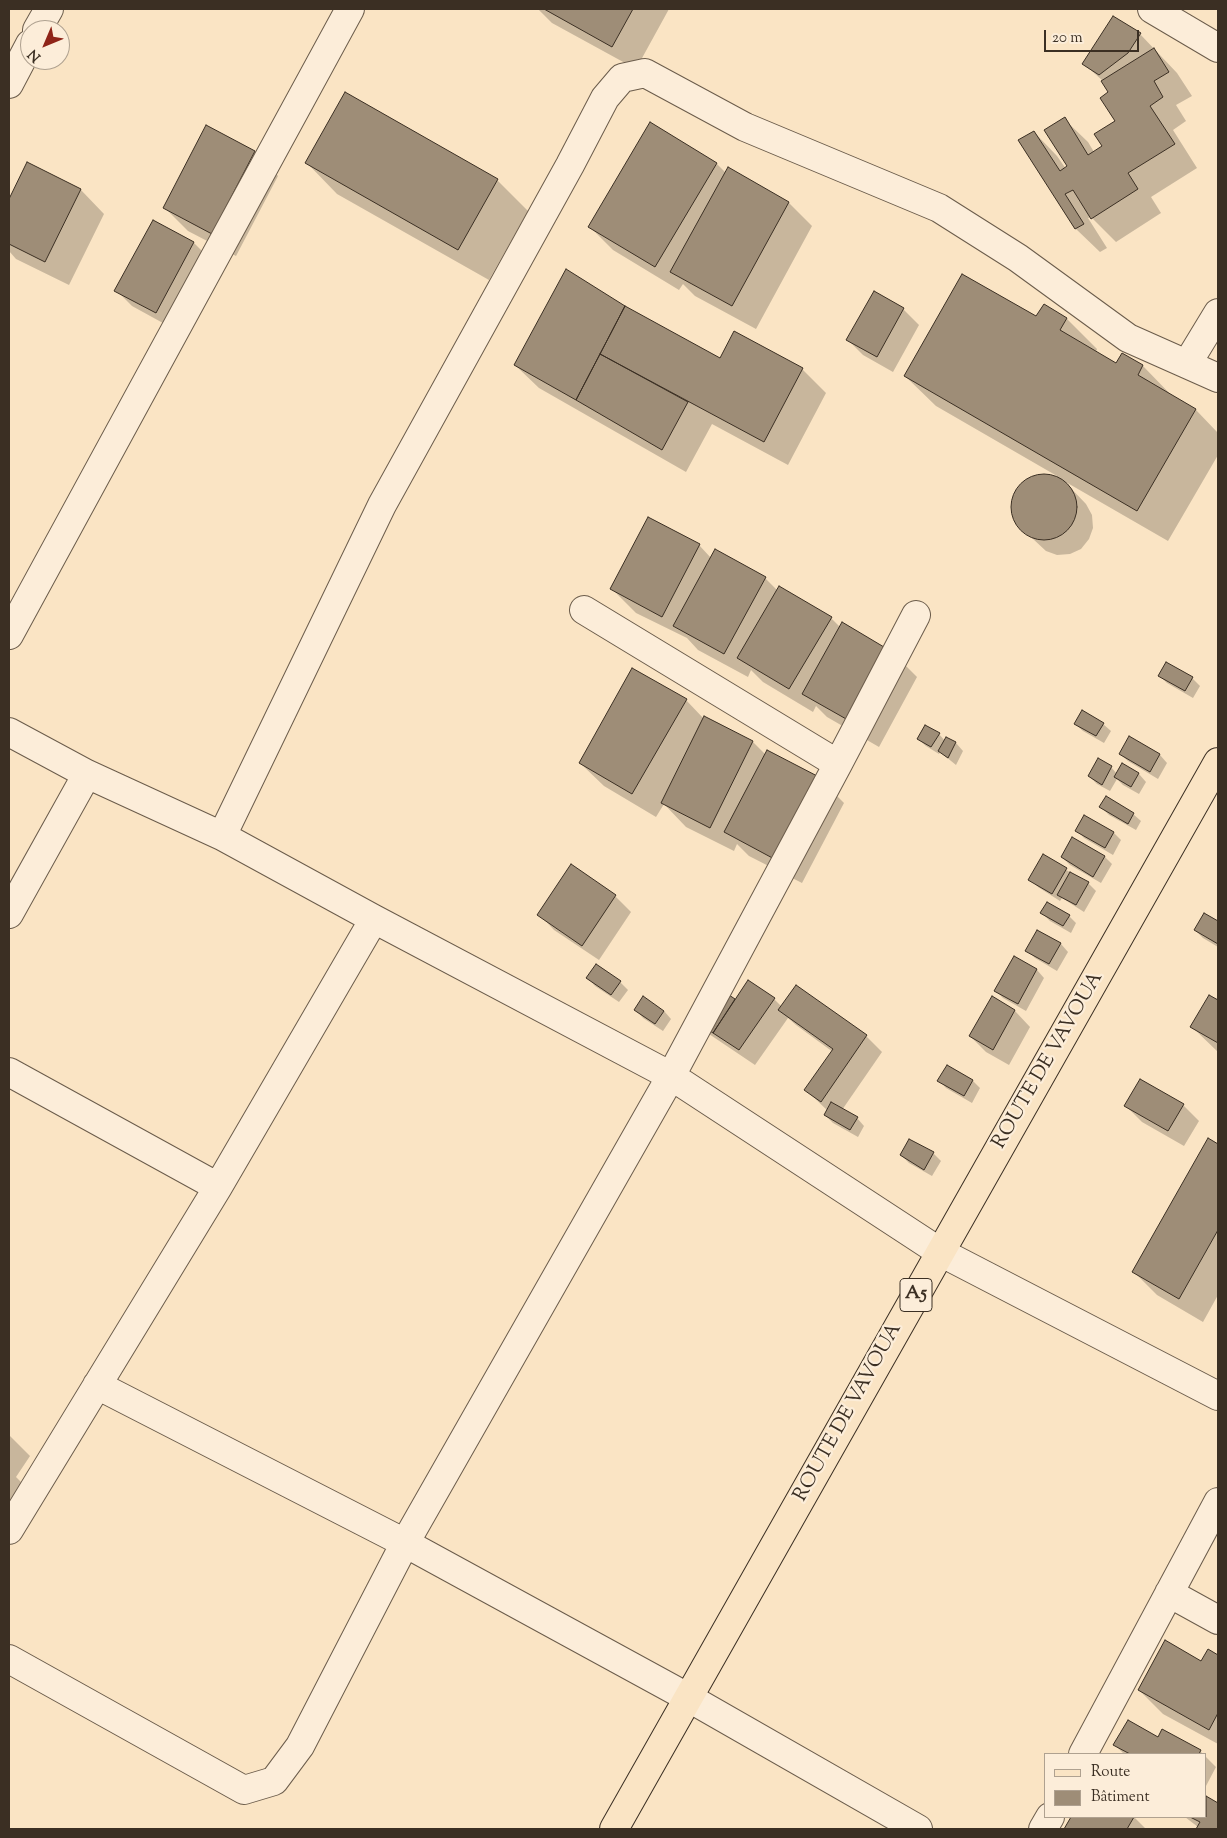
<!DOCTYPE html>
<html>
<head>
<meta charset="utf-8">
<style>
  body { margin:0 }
  #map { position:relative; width:1227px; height:1838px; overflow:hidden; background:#fae4c4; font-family:"Sorts Mill Goudy",serif }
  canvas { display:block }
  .frame { position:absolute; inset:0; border:10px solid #3b2f23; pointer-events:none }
  .legend { position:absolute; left:1044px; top:1753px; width:162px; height:65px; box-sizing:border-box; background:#fcedd9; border:1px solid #afa190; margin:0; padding:6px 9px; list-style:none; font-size:15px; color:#3b2f23 }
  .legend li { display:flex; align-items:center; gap:10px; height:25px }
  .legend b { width:25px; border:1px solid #afa190 }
  .north { position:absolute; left:20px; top:20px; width:50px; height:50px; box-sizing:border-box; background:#fcedd9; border:1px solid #afa190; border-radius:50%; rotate:225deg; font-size:14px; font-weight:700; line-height:20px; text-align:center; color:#3b2f23 }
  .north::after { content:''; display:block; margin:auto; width:18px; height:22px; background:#8f2418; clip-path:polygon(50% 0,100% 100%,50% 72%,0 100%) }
  .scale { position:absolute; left:1044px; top:30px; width:95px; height:22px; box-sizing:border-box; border:2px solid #3b2f23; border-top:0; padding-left:6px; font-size:15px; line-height:18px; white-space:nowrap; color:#3b2f23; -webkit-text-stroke:4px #fcedd9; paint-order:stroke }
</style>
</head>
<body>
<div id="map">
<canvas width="1227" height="1838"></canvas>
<div class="frame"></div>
<ul class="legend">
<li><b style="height:6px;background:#fae4c4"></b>Route</li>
<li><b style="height:14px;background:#9e8d77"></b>Bâtiment</li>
</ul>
<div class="north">N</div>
<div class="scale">20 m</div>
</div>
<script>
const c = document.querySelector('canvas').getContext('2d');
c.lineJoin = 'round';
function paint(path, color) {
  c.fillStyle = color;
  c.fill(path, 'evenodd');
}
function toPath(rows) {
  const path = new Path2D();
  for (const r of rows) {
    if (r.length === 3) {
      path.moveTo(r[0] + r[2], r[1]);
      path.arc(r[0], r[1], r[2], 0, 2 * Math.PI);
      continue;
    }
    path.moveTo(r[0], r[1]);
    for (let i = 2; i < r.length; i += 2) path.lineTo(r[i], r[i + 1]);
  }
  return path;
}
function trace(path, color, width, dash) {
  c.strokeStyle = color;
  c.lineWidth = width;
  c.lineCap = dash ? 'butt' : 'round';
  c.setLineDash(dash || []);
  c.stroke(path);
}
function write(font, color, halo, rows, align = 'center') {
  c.font = font + ' "Sorts Mill Goudy",serif';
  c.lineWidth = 4.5;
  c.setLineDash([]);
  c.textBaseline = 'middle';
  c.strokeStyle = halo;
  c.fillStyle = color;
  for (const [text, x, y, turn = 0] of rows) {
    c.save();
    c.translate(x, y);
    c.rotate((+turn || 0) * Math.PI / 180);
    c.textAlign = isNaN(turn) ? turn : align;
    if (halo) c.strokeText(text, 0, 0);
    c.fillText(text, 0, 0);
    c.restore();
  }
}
paint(toPath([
  [538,9,669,9,636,69,552,23],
  [1140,34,1177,73,1192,96,1176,105,1186,121,1173,130,1197,168,1151,197,1161,213,1116,242,1091,217,1088,218,1107,248,1100,252,1076,229,1020,141,1034,132,1057,156,1066,169,1069,167,1064,119,1088,142,1094,152,1103,146,1117,122,1110,93,1103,81,1084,64],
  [346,94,497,180,528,211,489,280,337,194,307,163],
  [207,127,255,152,278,176,236,256,188,231,164,207],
  [27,164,81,190,104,214,69,285,16,259,9,251,9,201],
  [717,164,726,173,729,169,789,203,812,226,756,329,695,296,683,284,679,290,613,250,590,227],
  [154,221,194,243,210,259,172,328,132,306,116,290],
  [567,270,624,307,721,359,735,333,802,369,826,393,788,465,712,424,686,472,539,388,515,365],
  [874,292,903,309,919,325,893,372,863,355,847,339],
  [1037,318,1067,319,1097,349,1096,352,1117,364,1122,354,1143,366,1173,397,1196,410,1218,433,1218,455,1168,541,1064,481,1086,504,1092,515,1093,528,1089,539,1081,549,1070,554,1057,555,1046,551,1019,526,1014,515,1013,502,1016,491,1025,481,1036,476,1057,476,936,406,905,376],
  [699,545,711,558,765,578,777,590,831,618,840,627,894,654,917,677,879,747,827,717,816,706,813,712,763,682,751,670,748,677,698,650,687,638,636,613,612,589],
  [1160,676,1192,678,1200,686,1193,698,1167,683],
  [686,700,704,719,705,717,753,742,766,755,820,779,844,803,802,883,749,856,737,844,734,851,686,827,664,804,656,817,604,786,580,763],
  [1075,724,1103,724,1111,731,1104,743,1083,731],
  [939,734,945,741,947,739,956,743,963,751,956,765,940,752,939,754,926,746,918,739],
  [1129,738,1160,755,1167,763,1158,779,1128,761,1120,754],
  [1122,765,1139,774,1146,782,1139,794,1123,785,1117,779,1110,791,1097,784,1089,776,1111,767,1117,774],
  [1101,807,1133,814,1141,821,1136,830,1109,815],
  [1084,816,1114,833,1121,840,1113,855,1084,838,1077,830],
  [1073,838,1105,857,1112,864,1101,883,1070,865,1062,857],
  [1043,856,1088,883,1096,891,1084,912,1062,898,1060,901,1038,887,1030,879],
  [572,866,615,896,631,912,599,960,554,930,539,914],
  [1042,913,1069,916,1076,923,1071,933,1050,921],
  [1204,915,1218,922,1218,947,1203,938,1195,930],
  [1038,931,1061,944,1068,952,1057,971,1035,958,1027,950],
  [1015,958,1037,970,1044,978,1026,1011,1003,998,996,991],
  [588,978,620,982,628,990,619,1002,595,986],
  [711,985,736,1001,774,999,782,1007,866,1036,882,1052,842,1110,857,1118,864,1126,858,1137,833,1123,825,1115,828,1111,806,1090,833,1052,796,1025,788,1018,755,1065,706,1032],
  [1209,996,1218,1002,1218,1052,1192,1027],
  [992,998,1015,1011,1030,1027,1009,1065,986,1052,970,1036],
  [636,1010,664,1011,671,1019,663,1031,643,1018],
  [939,1080,973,1081,980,1088,972,1103,946,1088],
  [1183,1105,1199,1121,1184,1146,1142,1122,1126,1106],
  [910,1140,933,1153,941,1161,932,1176,909,1163,901,1155],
  [1208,1140,1218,1146,1218,1295,1203,1322,1157,1295,1133,1271],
  [9,1435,30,1456,16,1477,24,1485,9,1508],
  [1208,1651,1218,1657,1218,1744,1163,1714,1139,1690,1202,1663],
  [1158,1738,1200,1751,1203,1754,1124,1754,1115,1745],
  [1206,1757,1216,1767,1206,1786],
  [1206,1798,1218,1805,1218,1829,1198,1829,1198,1827,1185,1817,1206,1817],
  [1072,1817,1134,1817,1146,1829,1065,1829]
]), '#0003');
const building = toPath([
  [544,9,633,9,612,47,544,9],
  [1113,16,1141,33,1128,53,1099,75,1082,64,1113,16],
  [1154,48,1169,72,1154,81,1163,97,1150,106,1175,144,1128,173,1138,189,1091,219,1073,190,1065,194,1084,224,1075,229,1018,140,1034,131,1060,171,1067,166,1044,130,1065,117,1088,155,1102,146,1094,134,1115,121,1100,98,1108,92,1101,81,1154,48],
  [345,92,498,179,458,250,305,163,345,92],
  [650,122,717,163,655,267,588,227,650,122],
  [206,125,255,151,212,234,163,208,206,125],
  [27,162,81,189,45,262,9,244,9,199,27,162],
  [728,167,789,202,732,306,670,272,728,167],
  [153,220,194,242,156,313,114,291,153,220],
  [566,269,625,306,576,400,514,365,566,269],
  [962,274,1036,316,1044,304,1067,318,1060,330,1116,363,1122,353,1143,365,1138,375,1196,409,1137,511,904,376,962,274],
  [874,291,904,308,877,357,846,340,874,291],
  [625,306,720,358,734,331,803,368,764,442,600,354,625,306],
  [600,354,688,402,662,450,576,400,600,354],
  [1044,507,33],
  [648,517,700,544,662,617,610,589,648,517],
  [715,549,766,577,724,654,673,626,715,549],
  [779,586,832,617,789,689,737,658,779,586],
  [842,622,894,653,855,724,802,694,842,622],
  [1166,662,1193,677,1185,691,1158,676,1166,662],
  [632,668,687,699,632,794,579,763,632,668],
  [1082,710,1104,723,1096,736,1074,724,1082,710],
  [704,716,753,741,710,828,661,803,704,716],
  [925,725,940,733,931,747,917,739,925,725],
  [1129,736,1160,754,1150,772,1119,754,1129,736],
  [946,737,956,742,948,758,938,751,946,737],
  [767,750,821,778,778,861,724,832,767,750],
  [1098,758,1112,766,1102,785,1088,776,1098,758],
  [1122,763,1139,773,1131,787,1114,777,1122,763],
  [1106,796,1134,813,1128,824,1099,807,1106,796],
  [1084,815,1114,832,1105,848,1075,831,1084,815],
  [1072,837,1105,856,1093,877,1061,857,1072,837],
  [1043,854,1067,868,1052,894,1028,880,1043,854],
  [571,864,616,895,582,946,537,915,571,864],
  [1070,872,1089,882,1076,905,1057,895,1070,872],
  [1047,902,1070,915,1063,926,1040,913,1047,902],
  [1204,913,1218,921,1218,944,1194,930,1204,913],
  [1037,930,1061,943,1049,964,1025,951,1037,930],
  [1014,956,1037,969,1018,1004,994,991,1014,956],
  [596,964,621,981,611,995,586,978,596,964],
  [748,980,775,998,739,1050,713,1033,748,980],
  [711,983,735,999,713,1033,689,1016,711,983],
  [796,985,867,1035,821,1102,804,1090,833,1049,778,1010,796,985],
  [1209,995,1218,1000,1218,1043,1190,1027,1209,995],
  [643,996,664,1011,655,1024,634,1010,643,996],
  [992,996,1015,1010,993,1050,969,1036,992,996],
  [947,1065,973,1080,964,1096,937,1081,947,1065],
  [1140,1079,1184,1104,1168,1131,1124,1106,1140,1079],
  [831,1102,858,1117,850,1130,824,1115,831,1102],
  [1208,1138,1218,1144,1218,1230,1179,1299,1132,1272,1208,1138],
  [909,1139,934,1152,924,1170,900,1155,909,1139],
  [1165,1640,1201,1661,1208,1649,1218,1655,1218,1713,1209,1730,1138,1690,1165,1640],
  [1128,1720,1158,1737,1162,1729,1201,1750,1199,1754,1130,1754,1113,1745,1128,1720],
  [1206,1796,1218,1803,1218,1829,1196,1829,1200,1822,1190,1817,1206,1817,1206,1796],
  [1071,1817,1134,1817,1127,1829,1064,1829,1071,1817]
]);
paint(building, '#9e8d77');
trace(building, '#3b2f23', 1);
const street = toPath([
  [1152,9,1218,48],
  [37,30,49,9],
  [9,84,30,44],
  [1187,364,1218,313],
  [584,610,838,764],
  [9,635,350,9],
  [9,732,87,774,222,836,374,919,671,1076,940,1252,1218,1396],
  [222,836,382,505,570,165,605,98,622,78,645,73,745,127,939,208,1018,258,1128,338,1218,378],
  [9,914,87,774],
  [9,1072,218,1187],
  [97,1385,405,1543,689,1698,918,1829],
  [9,1530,218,1187,374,919],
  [1169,1593,1218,1620],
  [9,1659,244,1790,274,1781,300,1746,405,1543,671,1076,838,764,916,615],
  [1083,1754,1218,1502],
  [1043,1829,1050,1817]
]);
const primary = toPath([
  [614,1829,1218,762]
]);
trace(street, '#6b5c4b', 30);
trace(primary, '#3b2f23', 30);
trace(street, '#fcedd9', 28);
trace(primary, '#fae4c4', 28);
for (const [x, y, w] of [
  [916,1295,32]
]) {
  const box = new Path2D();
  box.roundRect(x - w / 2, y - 16.5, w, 33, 4);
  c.fillStyle = '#fcedd9';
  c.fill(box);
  trace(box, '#3b2f23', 1);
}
write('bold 19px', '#3b2f23', null, [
  ["A5",916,1295]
]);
write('20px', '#3b2f23', '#fcedd9', [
  ["ROUTE DE VAVOUA",1049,1061,-60],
  ["ROUTE DE VAVOUA",849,1413,-61]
]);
</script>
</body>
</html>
